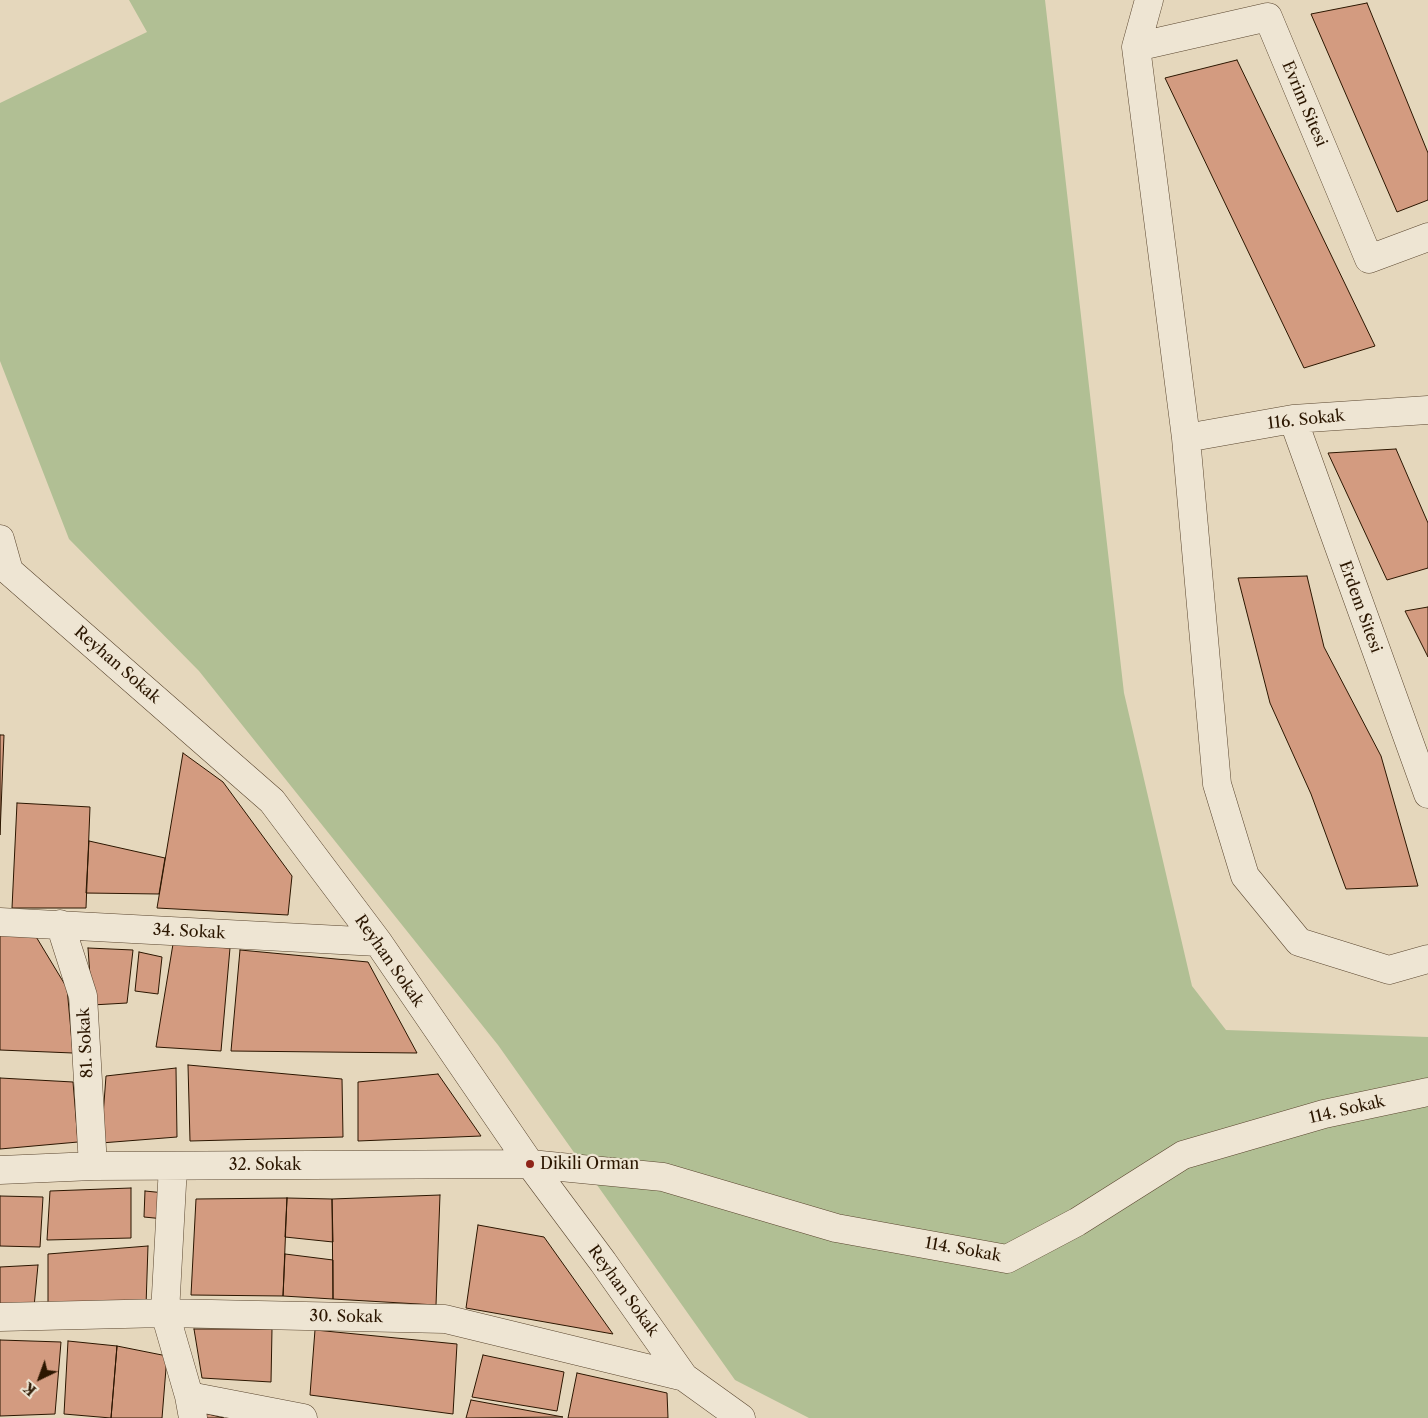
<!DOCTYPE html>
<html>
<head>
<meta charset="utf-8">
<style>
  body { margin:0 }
  #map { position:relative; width:1428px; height:1418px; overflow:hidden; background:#e5d7bc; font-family:"Libre Caslon Text",serif }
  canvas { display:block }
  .north { position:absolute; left:15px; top:1353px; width:50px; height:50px; -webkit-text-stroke:4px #eee5d3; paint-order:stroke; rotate:222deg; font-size:14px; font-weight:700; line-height:20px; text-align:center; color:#2b1600 }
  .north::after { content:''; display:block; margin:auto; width:18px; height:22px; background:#2b1600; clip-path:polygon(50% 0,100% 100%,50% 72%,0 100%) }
</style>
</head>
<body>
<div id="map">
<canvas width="1428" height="1418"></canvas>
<div class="north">K</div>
</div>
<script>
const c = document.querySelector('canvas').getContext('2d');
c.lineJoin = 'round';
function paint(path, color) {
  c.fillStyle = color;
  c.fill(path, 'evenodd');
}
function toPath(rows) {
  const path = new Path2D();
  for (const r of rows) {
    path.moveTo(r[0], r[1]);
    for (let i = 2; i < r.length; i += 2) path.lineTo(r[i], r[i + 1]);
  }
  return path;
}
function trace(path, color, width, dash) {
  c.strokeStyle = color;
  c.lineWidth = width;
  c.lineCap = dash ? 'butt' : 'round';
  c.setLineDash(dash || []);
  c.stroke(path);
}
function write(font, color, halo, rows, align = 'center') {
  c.font = font + ' "Libre Caslon Text",serif';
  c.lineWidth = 4.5;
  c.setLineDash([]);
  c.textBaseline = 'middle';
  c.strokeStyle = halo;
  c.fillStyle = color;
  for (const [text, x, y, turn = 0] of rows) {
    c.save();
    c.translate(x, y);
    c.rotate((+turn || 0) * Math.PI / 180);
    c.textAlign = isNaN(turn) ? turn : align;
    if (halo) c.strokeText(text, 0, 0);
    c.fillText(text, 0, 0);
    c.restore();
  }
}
paint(toPath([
  [129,0,1045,0,1124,693,1192,986,1226,1030,1428,1037,1428,1418,809,1418,735,1380,498,1045,199,671,69,539,0,361,0,103,147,32]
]), '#b1bf94');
const building = toPath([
  [1367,3,1428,153,1428,200,1397,212,1311,14,1367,3],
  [1237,60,1375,346,1304,368,1165,78,1237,60],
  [1396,449,1428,523,1428,568,1387,580,1328,453,1396,449],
  [1307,576,1324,647,1381,756,1418,886,1346,889,1311,794,1270,703,1238,578,1307,576],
  [1428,607,1428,657,1405,611,1428,607],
  [0,735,4,735,0,835,0,735],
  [183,753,223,782,292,876,288,915,157,908,183,753],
  [17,803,90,807,86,908,12,908,17,803],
  [89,841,165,858,159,894,86,893,89,841],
  [0,935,35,935,67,988,73,1053,0,1050,0,935],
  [173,944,230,948,221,1051,156,1047,173,944],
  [88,948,133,950,127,1003,92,1005,88,948],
  [240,950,368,962,417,1053,231,1051,240,950],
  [139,952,162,957,158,994,135,991,139,952],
  [188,1065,342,1079,343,1137,190,1141,188,1065],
  [176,1068,177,1137,101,1143,106,1076,176,1068],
  [438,1074,481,1136,358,1141,358,1082,438,1074],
  [0,1078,73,1082,78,1142,0,1149,0,1078],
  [131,1188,131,1238,47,1240,50,1191,131,1188],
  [145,1191,165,1193,164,1219,144,1217,145,1191],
  [440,1195,436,1305,333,1299,332,1199,440,1195],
  [0,1196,43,1197,40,1247,0,1246,0,1196],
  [287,1198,283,1296,191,1295,196,1199,287,1198],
  [287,1198,332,1199,333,1242,285,1237,287,1198],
  [478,1225,544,1237,613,1334,466,1308,478,1225],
  [148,1246,146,1306,48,1304,48,1254,148,1246],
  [285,1254,333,1260,333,1299,283,1296,285,1254],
  [38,1265,34,1307,0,1308,0,1267,38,1265],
  [194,1329,272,1329,271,1382,202,1378,194,1329],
  [315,1330,457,1344,453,1414,310,1395,315,1330],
  [0,1340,61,1342,55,1414,0,1416,0,1340],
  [68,1341,117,1346,111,1418,64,1414,68,1341],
  [117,1346,167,1356,162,1418,111,1418,117,1346],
  [483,1355,564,1372,557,1411,472,1397,483,1355],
  [577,1373,667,1393,668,1418,568,1418,577,1373],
  [471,1400,563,1417,466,1418,471,1400],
  [204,1413,224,1418,205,1418,204,1413]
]);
paint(building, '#d39b80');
trace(building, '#2b1600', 1);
const street = toPath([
  [1149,0,1136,47,1186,438,1217,784,1245,876,1299,942,1389,970,1428,959],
  [1136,47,1268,17,1369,259,1428,237],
  [1293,419,1428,794],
  [1186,438,1293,419,1428,410],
  [0,539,9,571,272,801,378,942,530,1164,603,1262,684,1377,741,1418],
  [0,922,378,942],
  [60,924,83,996,93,1166],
  [173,1166,165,1313,189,1396,193,1418],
  [0,1170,93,1166,530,1164,663,1177,836,1228,1007,1259,1077,1222,1183,1155,1324,1114,1428,1092],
  [0,1317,165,1313,445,1319,684,1377],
  [189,1396,303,1418]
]);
trace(street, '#5a462f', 29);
trace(street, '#eee5d3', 28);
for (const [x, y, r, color] of [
  [530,1164,5,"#8f2418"]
]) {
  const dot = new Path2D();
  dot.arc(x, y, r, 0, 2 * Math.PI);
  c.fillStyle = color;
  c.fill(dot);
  trace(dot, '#eee5d3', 2);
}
write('16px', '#2b1600', '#eee5d3', [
  ["Evrim Sitesi",1304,104,67],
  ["116. Sokak",1306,420,-6],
  ["Erdem Sitesi",1360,607,70],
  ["Reyhan Sokak",117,665,41],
  ["34. Sokak",189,932,3],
  ["Reyhan Sokak",389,961,55],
  ["81. Sokak",86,1043,-93],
  ["114. Sokak",1347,1110,-13],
  ["32. Sokak",265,1165],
  ["114. Sokak",963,1250,10],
  ["Reyhan Sokak",623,1291,54],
  ["30. Sokak",346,1317,1]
]);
write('16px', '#2b1600', '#eee5d3', [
  ["Dikili Orman",540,1164]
], 'left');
</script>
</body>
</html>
